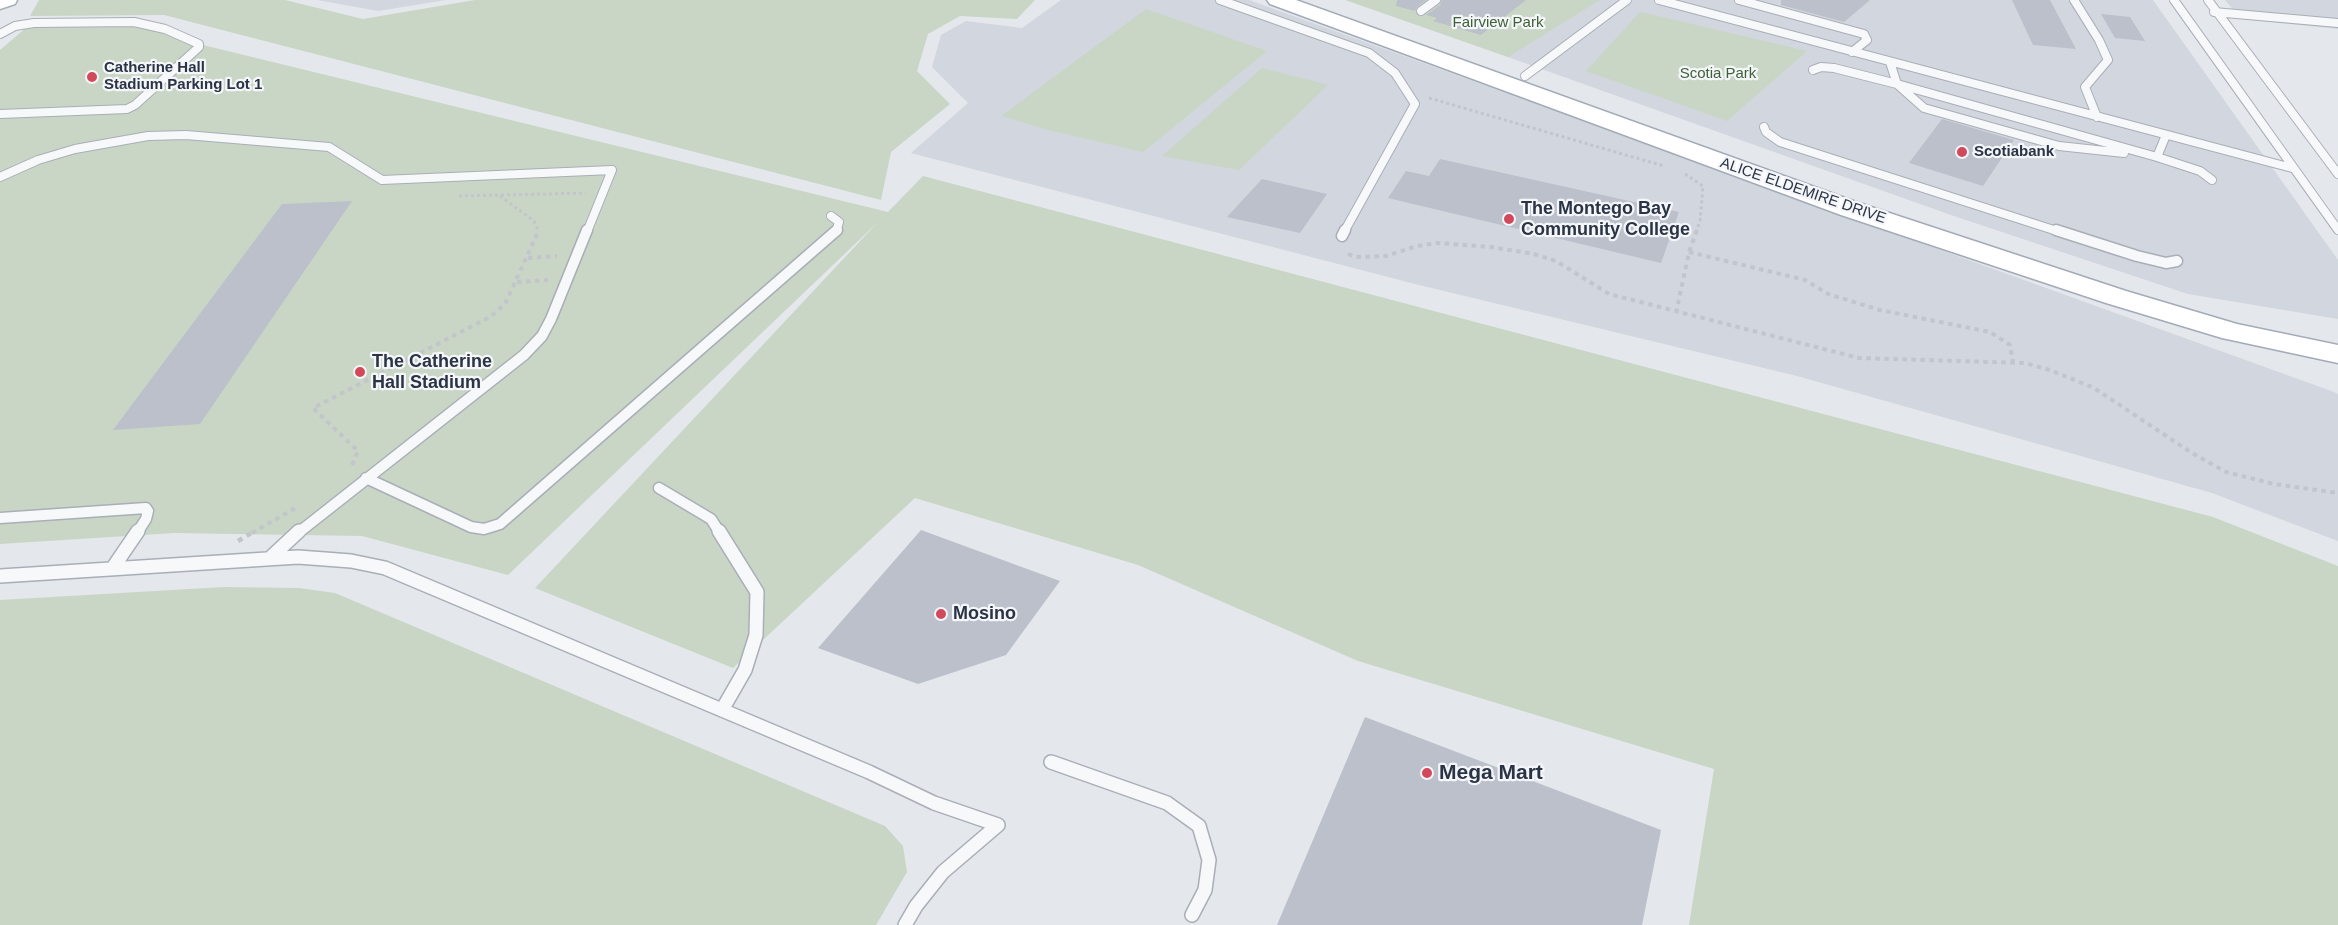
<!DOCTYPE html>
<html>
<head>
<meta charset="utf-8">
<style>
  body { margin:0 }
  canvas { display:block; background:#e4e7ec }
</style>
</head>
<body>
<canvas width="2338" height="925"></canvas>
<script>
const c = document.querySelector('canvas').getContext('2d');
c.lineJoin = 'round';
function paint(path, color) {
  c.fillStyle = color;
  c.fill(path, 'evenodd');
}
function toPath(rows) {
  const path = new Path2D();
  for (const r of rows) {
    path.moveTo(r[0], r[1]);
    for (let i = 2; i < r.length; i += 2) path.lineTo(r[i], r[i + 1]);
  }
  return path;
}
function trace(path, color, width, dash) {
  c.strokeStyle = color;
  c.lineWidth = width;
  c.lineCap = dash ? 'butt' : 'round';
  c.setLineDash(dash || []);
  c.stroke(path);
}
function write(font, color, halo, rows, align = 'center') {
  c.font = font + ' Helvetica,sans-serif';
  c.lineWidth = 4.5;
  c.setLineDash([]);
  c.textBaseline = 'middle';
  c.strokeStyle = halo;
  c.fillStyle = color;
  for (const [text, x, y, turn = 0] of rows) {
    c.save();
    c.translate(x, y);
    c.rotate((+turn || 0) * Math.PI / 180);
    c.textAlign = isNaN(turn) ? turn : align;
    if (halo) c.strokeText(text, 0, 0);
    c.fillText(text, 0, 0);
    c.restore();
  }
}
paint(toPath([
  [317,0,446,0,378,11],
  [1061,0,1249,0,2334,392,2338,394,2338,541,2212,493,1797,376,1415,284,911,153,968,103,932,67,941,35,966,21,1022,28],
  [1348,0,2153,0,2338,260,2338,319,2188,294,1948,214],
  [2225,0,2338,0,2338,29,2241,19]
]), '#d2d6de');
paint(toPath([
  [39,0,285,0,363,19,475,0,1035,0,1017,19,960,16,928,34,917,71,950,104,891,152,881,200,164,15,30,16],
  [1345,0,1600,0,1508,57],
  [1146,9,1267,51,1143,152,1048,130,1001,116],
  [1640,12,1641,12,1807,51,1727,121,1586,71],
  [131,23,207,46,888,212,923,176,2213,517,2338,566,2338,925,1689,925,1714,769,1358,661,1138,565,915,498,733,668,535,588,877,223,508,575,362,536,174,533,0,544,0,50,27,27],
  [1262,68,1328,85,1239,170,1162,156],
  [224,587,299,588,335,593,885,826,903,846,907,872,876,925,0,925,0,600]
]), '#c9d6c5');
paint(toPath([
  [1397,0,1426,0,1417,7,1415,11,1396,6],
  [1442,0,1526,0,1481,35,1433,21,1437,18,1426,15,1440,5],
  [1781,0,1870,0,1844,22,1781,5],
  [2012,0,2050,0,2076,49,2033,45],
  [2101,14,2130,17,2145,41,2115,38],
  [1942,119,2014,140,1983,186,1909,163],
  [1440,159,1679,212,1661,263,1388,198,1406,171,1429,176],
  [1262,179,1327,194,1300,233,1227,217],
  [352,201,200,424,113,430,282,204],
  [921,530,1060,581,1006,655,918,684,818,648],
  [1365,717,1661,830,1642,925,1277,925]
]), '#bbc0ca');
const laneFar2 = toPath([
  [1220,0,1369,53,1395,73,1415,104,1344,232],
  [1659,0,2292,168],
  [1739,0,1864,34,1867,40,1852,52],
  [2074,0,2099,40,2108,60,2085,87,2097,117],
  [2174,0,2338,230],
  [2208,0,2338,174],
  [1421,11,1436,0],
  [2214,12,2338,23],
  [0,34,15,26,34,23,134,22,165,29,199,44,199,47,135,105,127,109,0,114],
  [1890,62,1897,84,1924,108,2059,146,2124,153],
  [1813,70,1821,67,1834,68,1897,84,2157,157,2200,171,2212,180],
  [1525,76,1627,0],
  [1764,127,1766,132,1780,142,2060,232],
  [2157,157,2166,135],
  [0,177,38,160,75,149,148,136,186,135,329,147,382,180,612,170,587,232],
  [831,216,839,222,836,232]
]);
const laneFar1 = toPath([
  [2056,230,2137,256,2166,263,2177,261],
  [1342,236,1345,230],
  [366,478,471,527,484,529,500,524,837,230],
  [659,488,711,519,720,533],
  [0,518,146,508,148,511,146,519,137,533],
  [298,533,524,355,542,336,551,319,587,230]
]);
const lane = toPath([
  [719,531,757,592,756,635,745,670,722,710],
  [270,558,299,531],
  [112,569,138,531],
  [0,576,298,557,351,561,385,568,869,772,934,803,998,825,943,872,916,906,905,925],
  [1051,762,1167,803,1199,826,1209,860,1205,890,1192,915]
]);
const secondary = toPath([
  [0,0,17,0,15,4,0,9,0,0]
]);
const primary = toPath([
  [1267,0,1296,0,1859,203,2126,291,2237,324,2338,345,2338,363,2222,338,2106,303,1841,215,1270,4,1267,0]
]);
trace(laneFar2, '#a9aeb7', 10);
trace(laneFar1, '#a9aeb7', 13);
trace(lane, '#a9aeb7', 16);
trace(secondary, '#a9aeb7', 3);
trace(primary, '#a3abb8', 3);
trace(toPath([
  [1429,98,1664,166],
  [1685,174,1703,186,1700,221,1696,232],
  [459,196,586,193],
  [500,196,534,221,539,232]
]), '#c2c5cb', 3, [3, 3]);
trace(toPath([
  [1689,252,1805,280,1828,294,1880,310,1990,332,2010,345,2013,362],
  [1348,254,1356,257,1386,256,1417,246,1438,243,1491,247,1534,254,1556,261,1609,294,1859,358,2025,363,2050,370,2094,388,2192,453,2226,472,2274,484,2338,493],
  [528,258,557,256],
  [517,282,548,280],
  [1676,313,1689,252,1697,230],
  [352,465,358,451,313,408,490,317,505,304,539,230],
  [252,533,299,506]
]), '#c2c5cb', 4, [4.5, 4.5]);
trace(toPath([
  [238,541,255,531]
]), '#c2c5cb', 4.5, [5, 5]);
trace(laneFar2, '#f7f8fa', 8);
trace(laneFar1, '#f7f8fa', 10);
trace(lane, '#f7f8fa', 13);
paint(secondary, '#fff');
paint(primary, '#fff');
for (const [x, y, r, color] of [
  [92,77,6,"#d1495b"],
  [1962,152,6,"#d1495b"],
  [1509,219,6,"#d1495b"],
  [360,372,6,"#d1495b"],
  [941,614,6,"#d1495b"],
  [1427,773,6,"#d1495b"]
]) {
  const dot = new Path2D();
  dot.arc(x, y, r, 0, 2 * Math.PI);
  c.fillStyle = color;
  c.fill(dot);
  trace(dot, '#f4f6f9', 2);
}
write('15px', '#3f6138', '#f4f6f9', [
  ["Fairview Park",1498,23],
  ["Scotia Park",1718,74]
]);
write('bold 15px', '#2b3445', '#f4f6f9', [
  ["Catherine Hall",104,68],
  ["Stadium Parking Lot 1",104,85],
  ["Scotiabank",1974,152]
], 'left');
write('15px', '#2b3445', '#f4f6f9', [
  ["ALICE ELDEMIRE DRIVE",1803,191,19]
]);
write('bold 18px', '#2b3445', '#f4f6f9', [
  ["The Montego Bay",1521,209],
  ["Community College",1521,230],
  ["The Catherine",372,362],
  ["Hall Stadium",372,383],
  ["Mosino",953,614]
], 'left');
write('bold 21px', '#2b3445', '#f4f6f9', [
  ["Mega Mart",1439,773]
], 'left');
</script>
</body>
</html>
